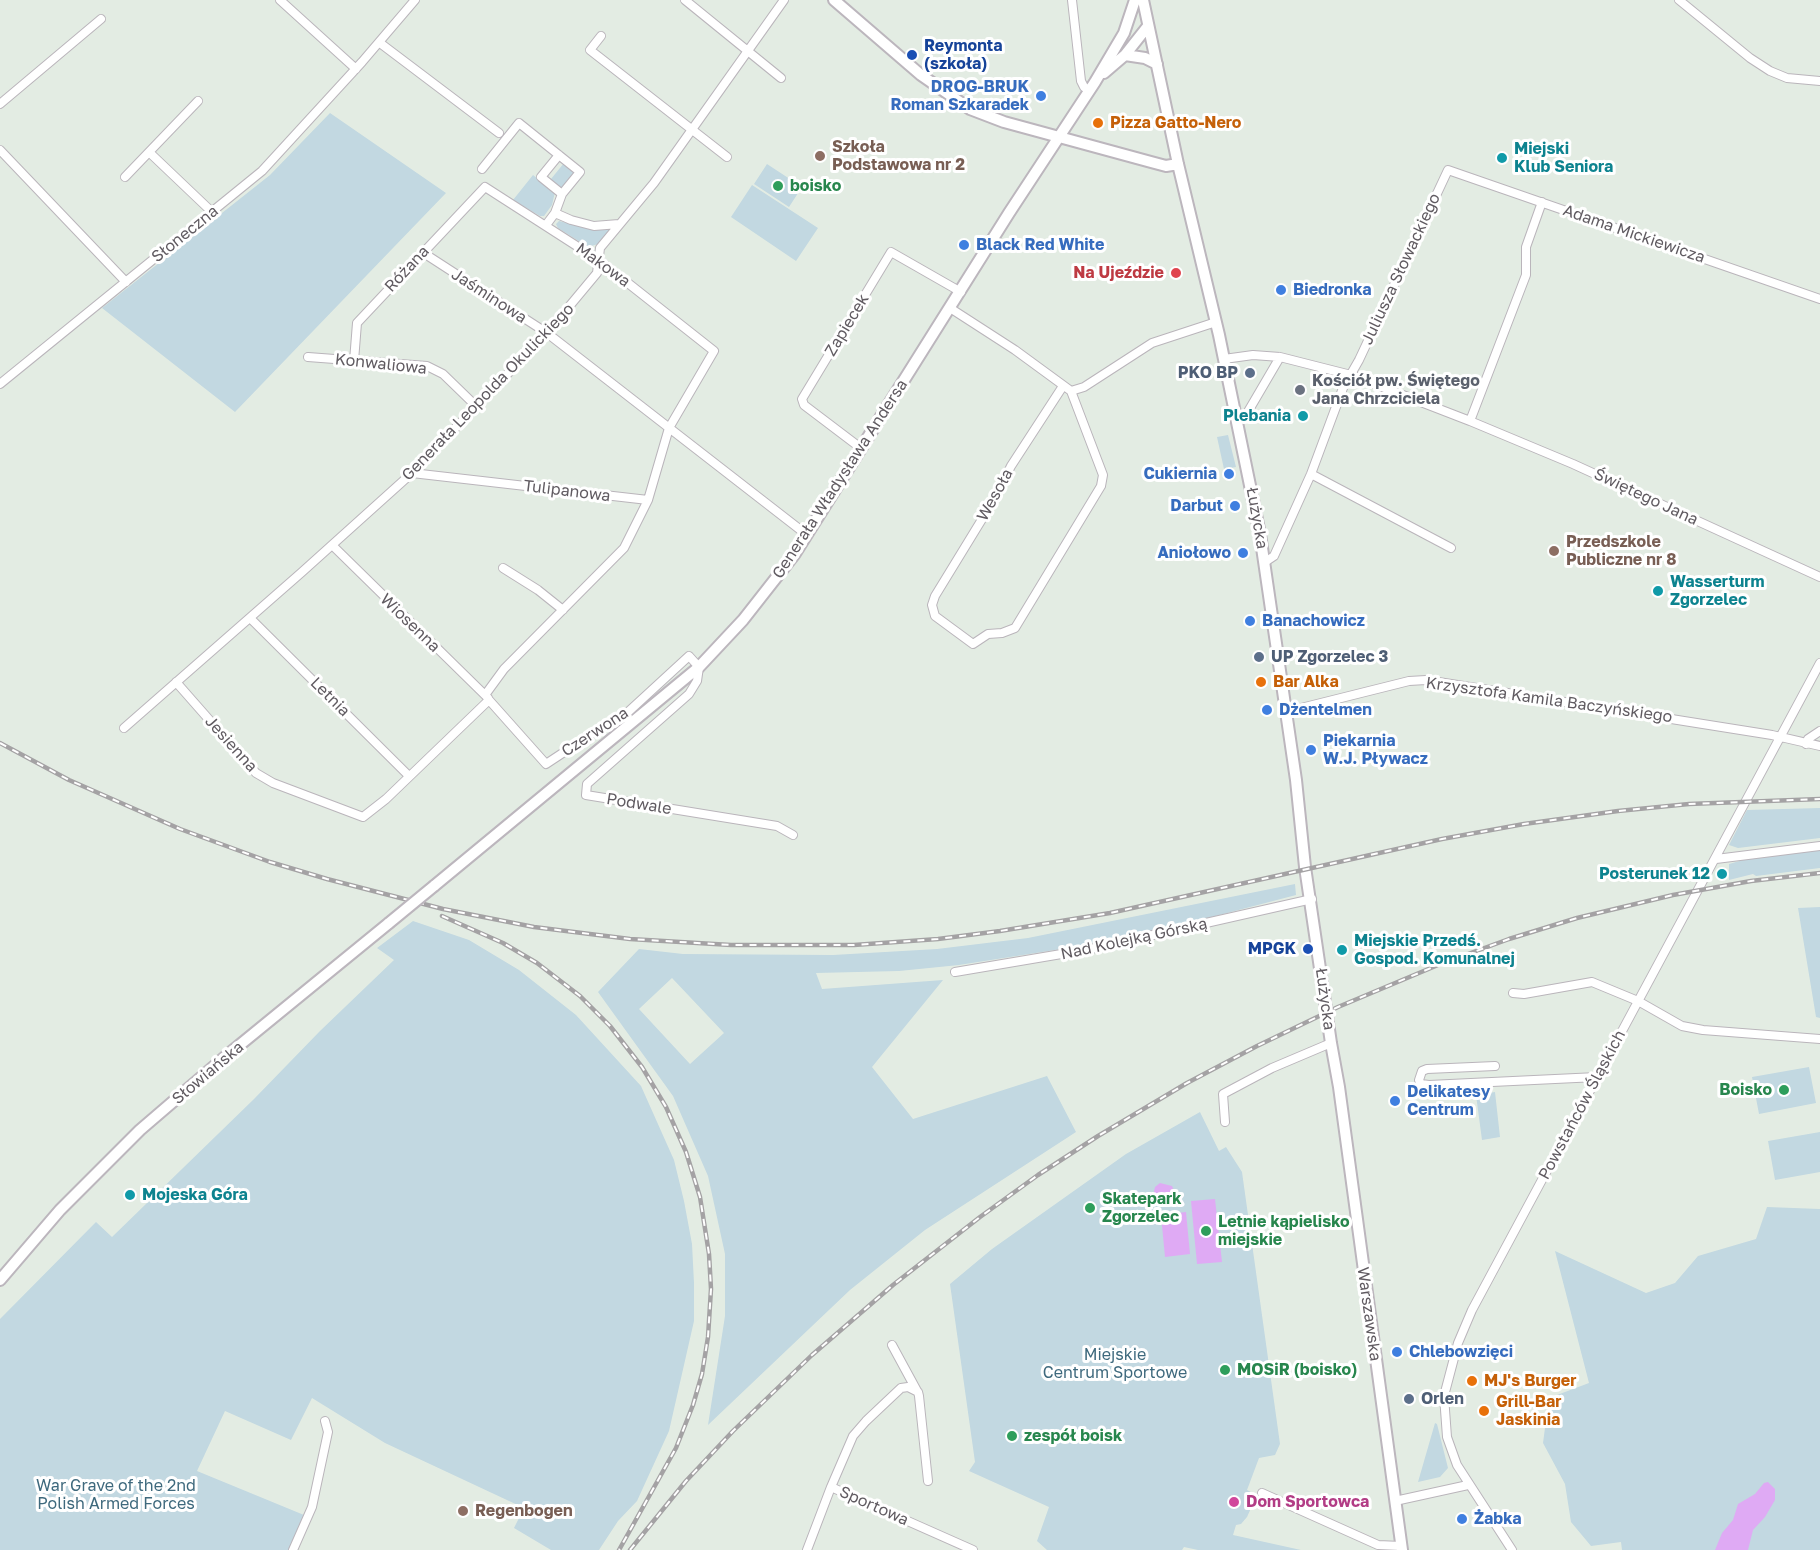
<!DOCTYPE html>
<html>
<head>
<meta charset="utf-8">
<style>
  body { margin:0 }
  canvas { display:block; background:#e3ece3 }
</style>
</head>
<body>
<canvas width="1820" height="1550"></canvas>
<script>
const c = document.querySelector('canvas').getContext('2d');
c.lineJoin = 'round';
function paint(path, color) {
  c.fillStyle = color;
  c.fill(path, 'evenodd');
}
function toPath(rows) {
  const path = new Path2D();
  for (const r of rows) {
    path.moveTo(r[0], r[1]);
    for (let i = 2; i < r.length; i += 2) path.lineTo(r[i], r[i + 1]);
  }
  return path;
}
function trace(path, color, width, dash) {
  c.strokeStyle = color;
  c.lineWidth = width;
  c.lineCap = dash ? 'butt' : 'round';
  c.setLineDash(dash || []);
  c.stroke(path);
}
function write(font, color, halo, rows, align = 'center') {
  c.font = font + ' "Golos Text",sans-serif';
  c.lineWidth = 6;
  c.setLineDash([]);
  c.textBaseline = 'middle';
  c.strokeStyle = halo;
  c.fillStyle = color;
  for (const [text, x, y, turn = 0] of rows) {
    c.save();
    c.translate(x, y);
    c.rotate((+turn || 0) * Math.PI / 180);
    c.textAlign = isNaN(turn) ? turn : align;
    if (halo) c.strokeText(text, 0, 0);
    c.fillText(text, 0, 0);
    c.restore();
  }
}
paint(toPath([
  [330,113,446,193,235,412,102,308,270,175],
  [564,163,575,172,563,189,552,182,551,179],
  [767,164,802,187,789,207,754,184],
  [533,175,555,192,552,205,544,216,540,216,513,200],
  [752,185,818,228,796,261,731,217],
  [559,221,591,229,610,229,598,244,588,247,558,228,556,224],
  [1228,435,1236,467,1224,469,1217,437],
  [1820,808,1820,838,1738,848,1729,845,1747,810],
  [1820,849,1820,868,1756,876,1753,874,1729,880,1729,864,1743,860,1742,859],
  [1295,884,1296,895,1185,924,1061,949,959,965,899,971,816,973,822,989,943,980,872,1067,913,1119,1047,1076,1076,1132,925,1230,850,1290,708,1425,725,1316,725,1254,708,1176,673,1096,598,992,639,949,683,954,833,955,937,949,1028,938],
  [672,978,724,1033,690,1064,639,1009],
  [1820,907,1820,1018,1816,1017,1798,908],
  [413,921,469,940,519,970,576,1015,641,1086,674,1160,684,1201,692,1244,694,1283,694,1321,669,1431,637,1501,618,1521,599,1550,551,1550,514,1528,524,1508,385,1443,312,1398,291,1440,225,1411,197,1471,304,1515,289,1550,0,1550,0,1319,96,1222,112,1237,254,1099,320,1031,394,960,377,948],
  [1809,1067,1816,1103,1759,1114,1752,1077],
  [1495,1092,1500,1137,1482,1140,1476,1095],
  [1200,1112,1219,1151,1226,1147,1242,1172,1280,1444,1275,1455,1259,1458,1247,1490,1257,1495,1247,1517,1241,1524,1236,1525,1233,1535,1301,1550,1198,1550,1184,1547,1182,1550,1047,1550,1037,1541,1049,1507,969,1471,975,1462,950,1284,992,1249,1126,1154],
  [1820,1132,1820,1172,1775,1180,1768,1141],
  [1767,1207,1820,1209,1820,1550,1622,1550,1621,1542,1591,1546,1571,1522,1565,1484,1543,1443,1549,1398,1589,1383,1555,1251,1646,1293,1675,1283,1698,1256,1756,1239],
  [1435,1423,1437,1424,1448,1468,1440,1477,1418,1482]
]), '#c2d8e1');
paint(toPath([
  [1160,1183,1172,1186,1175,1193,1173,1197,1167,1200,1153,1196,1155,1187],
  [1215,1199,1222,1262,1197,1264,1191,1201],
  [1186,1212,1190,1254,1165,1257,1161,1215],
  [1768,1482,1775,1489,1775,1500,1765,1517,1753,1530,1748,1550,1715,1550,1722,1533,1733,1520,1738,1504,1755,1494,1764,1483]
]), '#dfaaf4');
const street = toPath([
  [280,0,356,69],
  [685,0,781,78],
  [1072,0,1081,81,1084,87,1089,90],
  [1679,0,1750,58,1770,71,1787,78,1820,81],
  [601,36,590,50,727,157],
  [380,43,499,133],
  [0,104,101,19],
  [0,150,126,282],
  [150,153,212,212],
  [559,155,541,177,562,194],
  [482,169,519,123,580,172,562,194,555,213,546,225],
  [125,177,198,101],
  [555,213,571,220,594,226,619,224],
  [422,252,547,333,807,535],
  [950,308,1015,350,1071,391,1103,475,1101,486,1015,628,1002,633,988,634,973,644,935,616,932,605,935,596,995,498,1011,466,1063,386],
  [308,357,427,366,443,374,476,406],
  [1224,359,1253,355,1280,357,1351,375,1470,421,1573,464,1820,577],
  [354,361,357,323,485,187,600,261,714,351,669,428,648,500,412,473],
  [0,384,262,171,362,62,415,0],
  [1071,391,1084,387,1152,343,1216,322],
  [1238,418,1246,415,1280,357],
  [1470,421,1526,275,1526,247,1542,202],
  [862,449,804,405,802,399,891,252,961,292],
  [1311,474,1451,548],
  [332,545,488,698],
  [1265,562,1274,556,1311,474,1343,388,1359,360,1448,170,1820,299],
  [503,568,538,590,563,610],
  [250,618,409,776],
  [176,682,256,773,273,783,363,817,386,799,489,700,546,764,608,723,627,713,689,656,699,667,697,681,689,694,587,784,586,795,777,826,793,835],
  [485,695,504,669,624,548,648,500],
  [1285,712,1409,681,1426,680,1772,735,1820,746],
  [124,728,302,572,412,473,547,333,597,273,600,248,654,183,784,0],
  [1806,744,1808,739,1820,731],
  [1716,859,1820,846],
  [955,972,1091,949,1312,899],
  [1513,993,1524,994,1592,982,1638,1001,1682,1026,1703,1030,1820,1039],
  [1495,1066,1427,1069,1422,1071,1419,1080,1421,1084,1429,1085,1597,1077],
  [1225,1122,1223,1094,1272,1068,1331,1043],
  [892,1345,917,1391],
  [928,1481,919,1396,918,1392,908,1387,901,1388,866,1421,853,1436,831,1487,973,1550],
  [1262,1493,1378,1545,1401,1546],
  [1395,1501,1468,1485],
  [293,1550,312,1507,328,1432,325,1421],
  [807,1550,831,1487],
  [1512,1550,1457,1465,1447,1437,1444,1396,1458,1343,1472,1310,1820,663]
]);
const secondary = toPath([
  [834,0,921,75,970,109,1004,122,1151,162,1166,166,1178,164],
  [1143,0,1178,164,1219,335,1260,534,1296,780,1305,867,1331,1043,1339,1087,1402,1550],
  [1125,55,1145,58,1157,64],
  [1104,73,1125,55,1148,26],
  [434,886,699,667,743,620,794,555,1009,213,1095,82,1124,33,1135,0],
  [0,1280,60,1210,140,1130,225,1057,389,923]
]);
trace(street, '#bab5bb', 10);
trace(secondary, '#bcb6bd', 14);
trace(street, '#fff', 8);
trace(secondary, '#fff', 10);
const rail = toPath([
  [0,743,69,780,180,829,270,862,327,879,443,909,534,927,630,939,731,945,854,945,938,939,1000,931,1110,913,1442,839,1524,824,1618,811,1689,804,1820,799],
  [442,916,503,943,537,963,580,996,610,1026,642,1067,666,1107,686,1152,700,1197,709,1254,711,1289,708,1337,702,1374,693,1405,676,1448,619,1550],
  [630,1550,686,1481,733,1431,812,1355,893,1285,980,1217,1038,1175,1098,1136,1187,1083,1257,1046,1338,1007,1438,965,1509,939,1577,918,1673,895,1751,881,1820,873]
]);
trace(rail, '#a4a2a4', 4.5);
trace(rail, '#fff', 2, [7]);
const secondaryBridge = toPath([
  [389,923,434,886]
]);
trace(secondaryBridge, '#bcb6bd', 14, []);
trace(secondaryBridge, '#fff', 10);
for (const [x, y, r, color] of [
  [912,55,6,"#1a4fb4"],
  [1041,96,6,"#3f7fe0"],
  [1098,123,6,"#e8710a"],
  [820,156,6,"#8d6e63"],
  [1502,158,6,"#0f9aa8"],
  [778,186,6,"#2e9e5b"],
  [964,245,6,"#3f7fe0"],
  [1176,273,6,"#e0444e"],
  [1281,290,6,"#3f7fe0"],
  [1250,373,6,"#5c6f8a"],
  [1300,390,6,"#6b7280"],
  [1303,416,6,"#0f9aa8"],
  [1229,474,6,"#3f7fe0"],
  [1235,506,6,"#3f7fe0"],
  [1554,551,6,"#8d6e63"],
  [1243,553,6,"#3f7fe0"],
  [1658,591,6,"#0f9aa8"],
  [1250,621,6,"#3f7fe0"],
  [1259,657,6,"#5c6f8a"],
  [1261,682,6,"#e8710a"],
  [1267,710,6,"#3f7fe0"],
  [1311,750,6,"#3f7fe0"],
  [1722,874,6,"#0f9aa8"],
  [1308,949,6,"#1a4fb4"],
  [1342,950,6,"#0f9aa8"],
  [1784,1090,6,"#2e9e5b"],
  [1395,1101,6,"#3f7fe0"],
  [130,1195,6,"#0f9aa8"],
  [1090,1208,6,"#2e9e5b"],
  [1206,1231,6,"#2e9e5b"],
  [1397,1352,6,"#3f7fe0"],
  [1225,1370,6,"#2e9e5b"],
  [1472,1381,6,"#e8710a"],
  [1409,1399,6,"#5c6f8a"],
  [1484,1411,6,"#e8710a"],
  [1012,1436,6,"#2e9e5b"],
  [1234,1502,6,"#d1479c"],
  [463,1511,6,"#8d6e63"],
  [1462,1519,6,"#3f7fe0"]
]) {
  const dot = new Path2D();
  dot.arc(x, y, r, 0, 2 * Math.PI);
  c.fillStyle = color;
  c.fill(dot);
  trace(dot, '#fff', 2);
}
write('bold 16px', '#164399', '#fff', [
  ["Reymonta",924,46],
  ["(szkoła)",924,64],
  ["MPGK",1296,949,"right"]
], 'left');
write('bold 16px', '#366cbe', '#fff', [
  ["DROG-BRUK",1029,87,"right"],
  ["Roman Szkaradek",1029,105,"right"],
  ["Black Red White",976,245],
  ["Biedronka",1293,290],
  ["Cukiernia",1217,474,"right"],
  ["Darbut",1223,506,"right"],
  ["Aniołowo",1231,553,"right"],
  ["Banachowicz",1262,621],
  ["Dżentelmen",1279,710],
  ["Piekarnia",1323,741],
  ["W.J. Pływacz",1323,759],
  ["Delikatesy",1407,1092],
  ["Centrum",1407,1110],
  ["Chlebowzięci",1409,1352],
  ["Żabka",1474,1519]
], 'left');
write('bold 16px', '#c56008', '#fff', [
  ["Pizza Gatto-Nero",1110,123],
  ["Bar Alka",1273,682],
  ["MJ's Burger",1484,1381],
  ["Grill-Bar",1496,1402],
  ["Jaskinia",1496,1420]
], 'left');
write('bold 16px', '#785e54', '#fff', [
  ["Szkoła",832,147],
  ["Podstawowa nr 2",832,165],
  ["Przedszkole",1566,542],
  ["Publiczne nr 8",1566,560],
  ["Regenbogen",475,1511]
], 'left');
write('bold 16px', '#0d838f', '#fff', [
  ["Miejski",1514,149],
  ["Klub Seniora",1514,167],
  ["Plebania",1291,416,"right"],
  ["Wasserturm",1670,582],
  ["Zgorzelec",1670,600],
  ["Posterunek 12",1710,874,"right"],
  ["Miejskie Przedś.",1354,941],
  ["Gospod. Komunalnej",1354,959],
  ["Mojeska Góra",142,1195]
], 'left');
write('bold 16px', '#27864d', '#fff', [
  ["boisko",790,186],
  ["Boisko",1772,1090,"right"],
  ["Skatepark",1102,1199],
  ["Zgorzelec",1102,1217],
  ["Letnie kąpielisko",1218,1222],
  ["miejskie",1218,1240],
  ["MOSiR (boisko)",1237,1370],
  ["zespół boisk",1024,1436]
], 'left');
write('16px', '#605b61', '#fff', [
  ["Słoneczna",185,234,-39],
  ["Adama Mickiewicza",1634,234,19],
  ["Makowa",603,265,36],
  ["Różana",407,269,-47],
  ["Juliusza Słowackiego",1401,269,-65],
  ["Jaśminowa",489,296,33],
  ["Zapiecek",847,325,-59],
  ["Konwaliowa",381,364,6],
  ["Generała Leopolda Okulickiego",488,392,-46],
  ["Generała Władysława Andersa",840,479,-57],
  ["Tulipanowa",567,491,7],
  ["Wesoła",995,495,-61],
  ["Świętego Jana",1646,497,25],
  ["Łużycka",1257,518,80],
  ["Wiosenna",410,623,44],
  ["Letnia",330,697,45],
  ["Krzysztofa Kamila Baczyńskiego",1549,700,8],
  ["Czerwona",595,732,-33],
  ["Jesienna",231,744,48],
  ["Podwale",639,804,9],
  ["Nad Kolejką Górską",1134,939,-12],
  ["Łużycka",1325,999,82],
  ["Słowiańska",208,1073,-40],
  ["Powstańców Śląskich",1582,1105,-62],
  ["Warszawska",1369,1314,82],
  ["Sportowa",874,1506,24]
]);
write('bold 16px', '#be3a42', '#fff', [
  ["Na Ujeździe",1164,273]
], 'right');
write('bold 16px', '#4e5e75', '#fff', [
  ["PKO BP",1238,373,"right"],
  ["UP Zgorzelec 3",1271,657],
  ["Orlen",1421,1399]
], 'left');
write('bold 16px', '#5b616d', '#fff', [
  ["Kościół pw. Świętego",1312,381],
  ["Jana Chrzciciela",1312,399]
], 'left');
write('16px', '#3e697d', '#fff', [
  ["Miejskie",1115,1355],
  ["Centrum Sportowe",1115,1373],
  ["War Grave of the 2nd",116,1486],
  ["Polish Armed Forces",116,1504]
]);
write('bold 16px', '#b23c85', '#fff', [
  ["Dom Sportowca",1246,1502]
], 'left');
</script>
</body>
</html>
